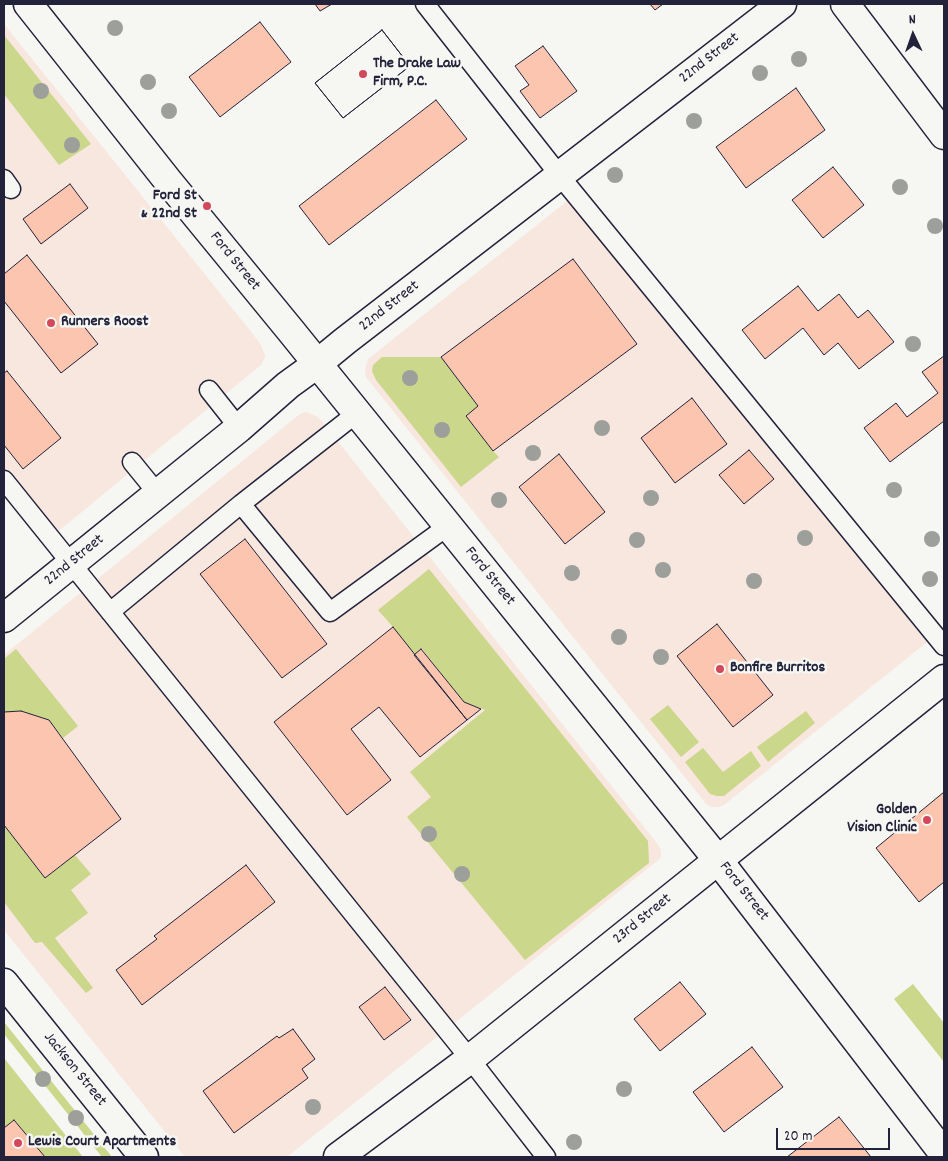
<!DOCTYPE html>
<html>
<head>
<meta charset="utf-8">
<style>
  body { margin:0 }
  #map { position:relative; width:948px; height:1161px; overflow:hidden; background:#f6f6f2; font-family:Dekko,sans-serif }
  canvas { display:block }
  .frame { position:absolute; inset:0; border:5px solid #22223b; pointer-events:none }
  .north { position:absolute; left:888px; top:10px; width:50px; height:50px; -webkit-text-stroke:4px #f6f6f2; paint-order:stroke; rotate:357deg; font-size:14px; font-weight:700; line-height:20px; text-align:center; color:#22223b }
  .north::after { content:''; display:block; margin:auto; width:18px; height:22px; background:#22223b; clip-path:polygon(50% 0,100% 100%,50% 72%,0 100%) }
  .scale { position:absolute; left:776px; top:1128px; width:114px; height:22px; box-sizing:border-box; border:2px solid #22223b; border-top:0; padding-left:6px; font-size:15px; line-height:18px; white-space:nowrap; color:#22223b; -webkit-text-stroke:4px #f6f6f2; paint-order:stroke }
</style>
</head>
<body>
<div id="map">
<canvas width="948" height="1161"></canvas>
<div class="frame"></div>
<div class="north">N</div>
<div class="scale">20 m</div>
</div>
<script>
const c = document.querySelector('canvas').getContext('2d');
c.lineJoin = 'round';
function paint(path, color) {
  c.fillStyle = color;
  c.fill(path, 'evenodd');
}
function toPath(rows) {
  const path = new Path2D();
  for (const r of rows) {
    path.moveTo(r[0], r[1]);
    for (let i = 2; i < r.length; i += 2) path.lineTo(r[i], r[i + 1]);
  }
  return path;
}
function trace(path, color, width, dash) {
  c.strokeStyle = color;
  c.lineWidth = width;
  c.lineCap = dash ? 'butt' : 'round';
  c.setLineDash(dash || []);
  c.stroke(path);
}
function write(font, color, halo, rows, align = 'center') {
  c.font = font + ' Dekko,sans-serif';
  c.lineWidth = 5;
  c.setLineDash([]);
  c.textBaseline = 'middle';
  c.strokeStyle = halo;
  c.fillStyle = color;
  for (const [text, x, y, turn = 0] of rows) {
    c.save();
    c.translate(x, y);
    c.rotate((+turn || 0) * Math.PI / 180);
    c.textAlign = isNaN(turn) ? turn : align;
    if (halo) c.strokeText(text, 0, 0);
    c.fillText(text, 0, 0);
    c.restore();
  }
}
paint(toPath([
  [4,24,256,338,261,345,265,355,265,358,261,365,50,538,4,480],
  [576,194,936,635,724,805,718,807,711,807,706,804,703,800,366,377,365,373,366,365,368,359],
  [306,412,318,417,324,424,656,842,661,850,661,857,657,861,287,1157,185,1157,4,930,4,655,300,414]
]), '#f8e7de');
paint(toPath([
  [4,35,91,144,59,165,4,94],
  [382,357,441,357,478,406,466,416,493,451,499,457,461,487,376,380,372,371,373,365],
  [429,569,648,841,649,863,525,960,407,817,431,797,410,772,485,710,464,702,422,649,414,655,393,627,378,610],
  [16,649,78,726,63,738,49,720,21,711,4,712,4,659],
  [668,705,699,742,681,757,650,719],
  [806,711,815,723,768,762,757,747],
  [703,748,723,772,751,751,761,766,724,796,717,796,710,794,685,762],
  [4,825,45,878,75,855,91,874,71,890,88,913,55,938,93,988,86,993,42,942,35,943,4,902],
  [913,984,944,1023,944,1062,894,999],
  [4,1022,112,1157,102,1157,4,1034],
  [4,1058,83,1157,45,1157,14,1120,4,1128]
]), '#cbd78a');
const building = toPath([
  [315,4,332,4,320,11,315,4],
  [650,4,663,4,655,10,650,4],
  [260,22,291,62,220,117,189,77,260,22],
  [382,30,410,66,343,118,315,83,382,30],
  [382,30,410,66,343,118,315,83,382,30],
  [543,46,577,91,540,118,520,91,529,85,515,66,543,46],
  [796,88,825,130,746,188,716,147,796,88],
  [436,100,467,139,329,245,299,206,436,100],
  [833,167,864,205,823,238,792,200,833,167],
  [70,184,88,208,41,244,23,219,70,184],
  [27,255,98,344,61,373,4,301,4,274,27,255],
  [573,259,637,344,493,451,466,416,478,406,441,357,573,259],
  [798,286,818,311,839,294,858,318,868,310,894,342,859,369,838,343,824,355,803,328,765,359,742,330,798,286],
  [944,356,944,421,890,462,864,428,896,403,907,417,938,393,922,372,944,356],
  [7,371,61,438,23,469,4,445,4,373,7,371],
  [692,398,727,444,675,483,641,438,692,398],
  [749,450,774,479,744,504,719,475,749,450],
  [559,454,605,512,565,544,519,487,559,454],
  [245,539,327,644,282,678,200,574,245,539],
  [717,624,773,695,733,727,677,656,717,624],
  [393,627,467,720,420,757,379,707,351,729,391,780,347,815,274,722,393,627],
  [421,649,464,702,481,709,467,720,414,655,421,649],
  [21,711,49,720,121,819,45,878,4,825,4,712,21,711],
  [944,792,944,882,919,902,876,848,944,792],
  [246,865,275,902,142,1005,116,970,157,939,154,936,246,865],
  [680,982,706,1014,660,1051,634,1019,680,982],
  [385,987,411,1020,384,1040,359,1007,385,987],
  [293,1029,315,1059,302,1069,308,1078,234,1133,203,1091,277,1036,279,1038,293,1029],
  [752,1047,783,1087,724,1132,693,1092,752,1047],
  [839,1117,871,1157,787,1157,839,1117],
  [14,1120,45,1157,4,1157,4,1128,14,1120]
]);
paint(building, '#fcc5af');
trace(building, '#22223b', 1);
const lane = toPath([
  [425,4,560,176,944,646],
  [4,179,11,189],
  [209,390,239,428],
  [357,413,241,504,330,612,448,526],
  [132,462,158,494],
  [4,480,470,1059,546,1157],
  [110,612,241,504]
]);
const street = toPath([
  [845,4,944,135],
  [4,618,239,428,288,385,317,364,345,341,782,4],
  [338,1157,470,1059,944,679]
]);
const secondary = toPath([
  [28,4,168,181,291,331,718,860,944,1154],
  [4,983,144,1157]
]);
trace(lane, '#22223b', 21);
trace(street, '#22223b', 31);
trace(secondary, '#22223b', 31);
trace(lane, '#f6f6f2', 18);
trace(street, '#f6f6f2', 28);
trace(secondary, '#f6f6f2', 28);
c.fillStyle = '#9d9f9b';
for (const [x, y] of [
  [115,28],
  [799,59],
  [760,73],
  [148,82],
  [41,91],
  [169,111],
  [694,121],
  [72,145],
  [615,175],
  [900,187],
  [935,226],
  [913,344],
  [410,378],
  [602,428],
  [442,430],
  [533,453],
  [894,490],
  [651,498],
  [499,500],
  [805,538],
  [932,539],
  [637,540],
  [663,570],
  [572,573],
  [930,579],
  [754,581],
  [619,637],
  [661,657],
  [429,834],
  [462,874],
  [43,1079],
  [624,1089],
  [313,1107],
  [76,1118],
  [574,1142]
]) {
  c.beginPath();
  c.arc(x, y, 8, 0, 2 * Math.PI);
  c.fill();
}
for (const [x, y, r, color] of [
  [363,74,5,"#d1495b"],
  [207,206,5,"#d1495b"],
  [51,323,5,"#d1495b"],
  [720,669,5,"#d1495b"],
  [927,820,5,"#d1495b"],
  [18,1143,5,"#d1495b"]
]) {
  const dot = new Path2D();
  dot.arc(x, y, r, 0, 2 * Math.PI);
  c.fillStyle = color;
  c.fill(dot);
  trace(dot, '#f6f6f2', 2);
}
write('16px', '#22223b', '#f6f6f2', [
  ["22nd Street",710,59,-38],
  ["Ford Street",234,262,51],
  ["22nd Street",390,307,-38],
  ["22nd Street",75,561,-39],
  ["Ford Street",489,577,51],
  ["Ford Street",743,892,52],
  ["23rd Street",643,920,-39],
  ["Jackson Street",74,1070,51]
]);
write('bold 16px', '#22223b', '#f6f6f2', [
  ["The Drake Law",373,65],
  ["Firm, P.C.",373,83],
  ["Ford St",197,197,"right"],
  ["& 22nd St",197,215,"right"],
  ["Runners Roost",61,323],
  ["Bonfire Burritos",730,669],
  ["Golden",917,811,"right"],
  ["Vision Clinic",917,829,"right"],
  ["Lewis Court Apartments",28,1143]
], 'left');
</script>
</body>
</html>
